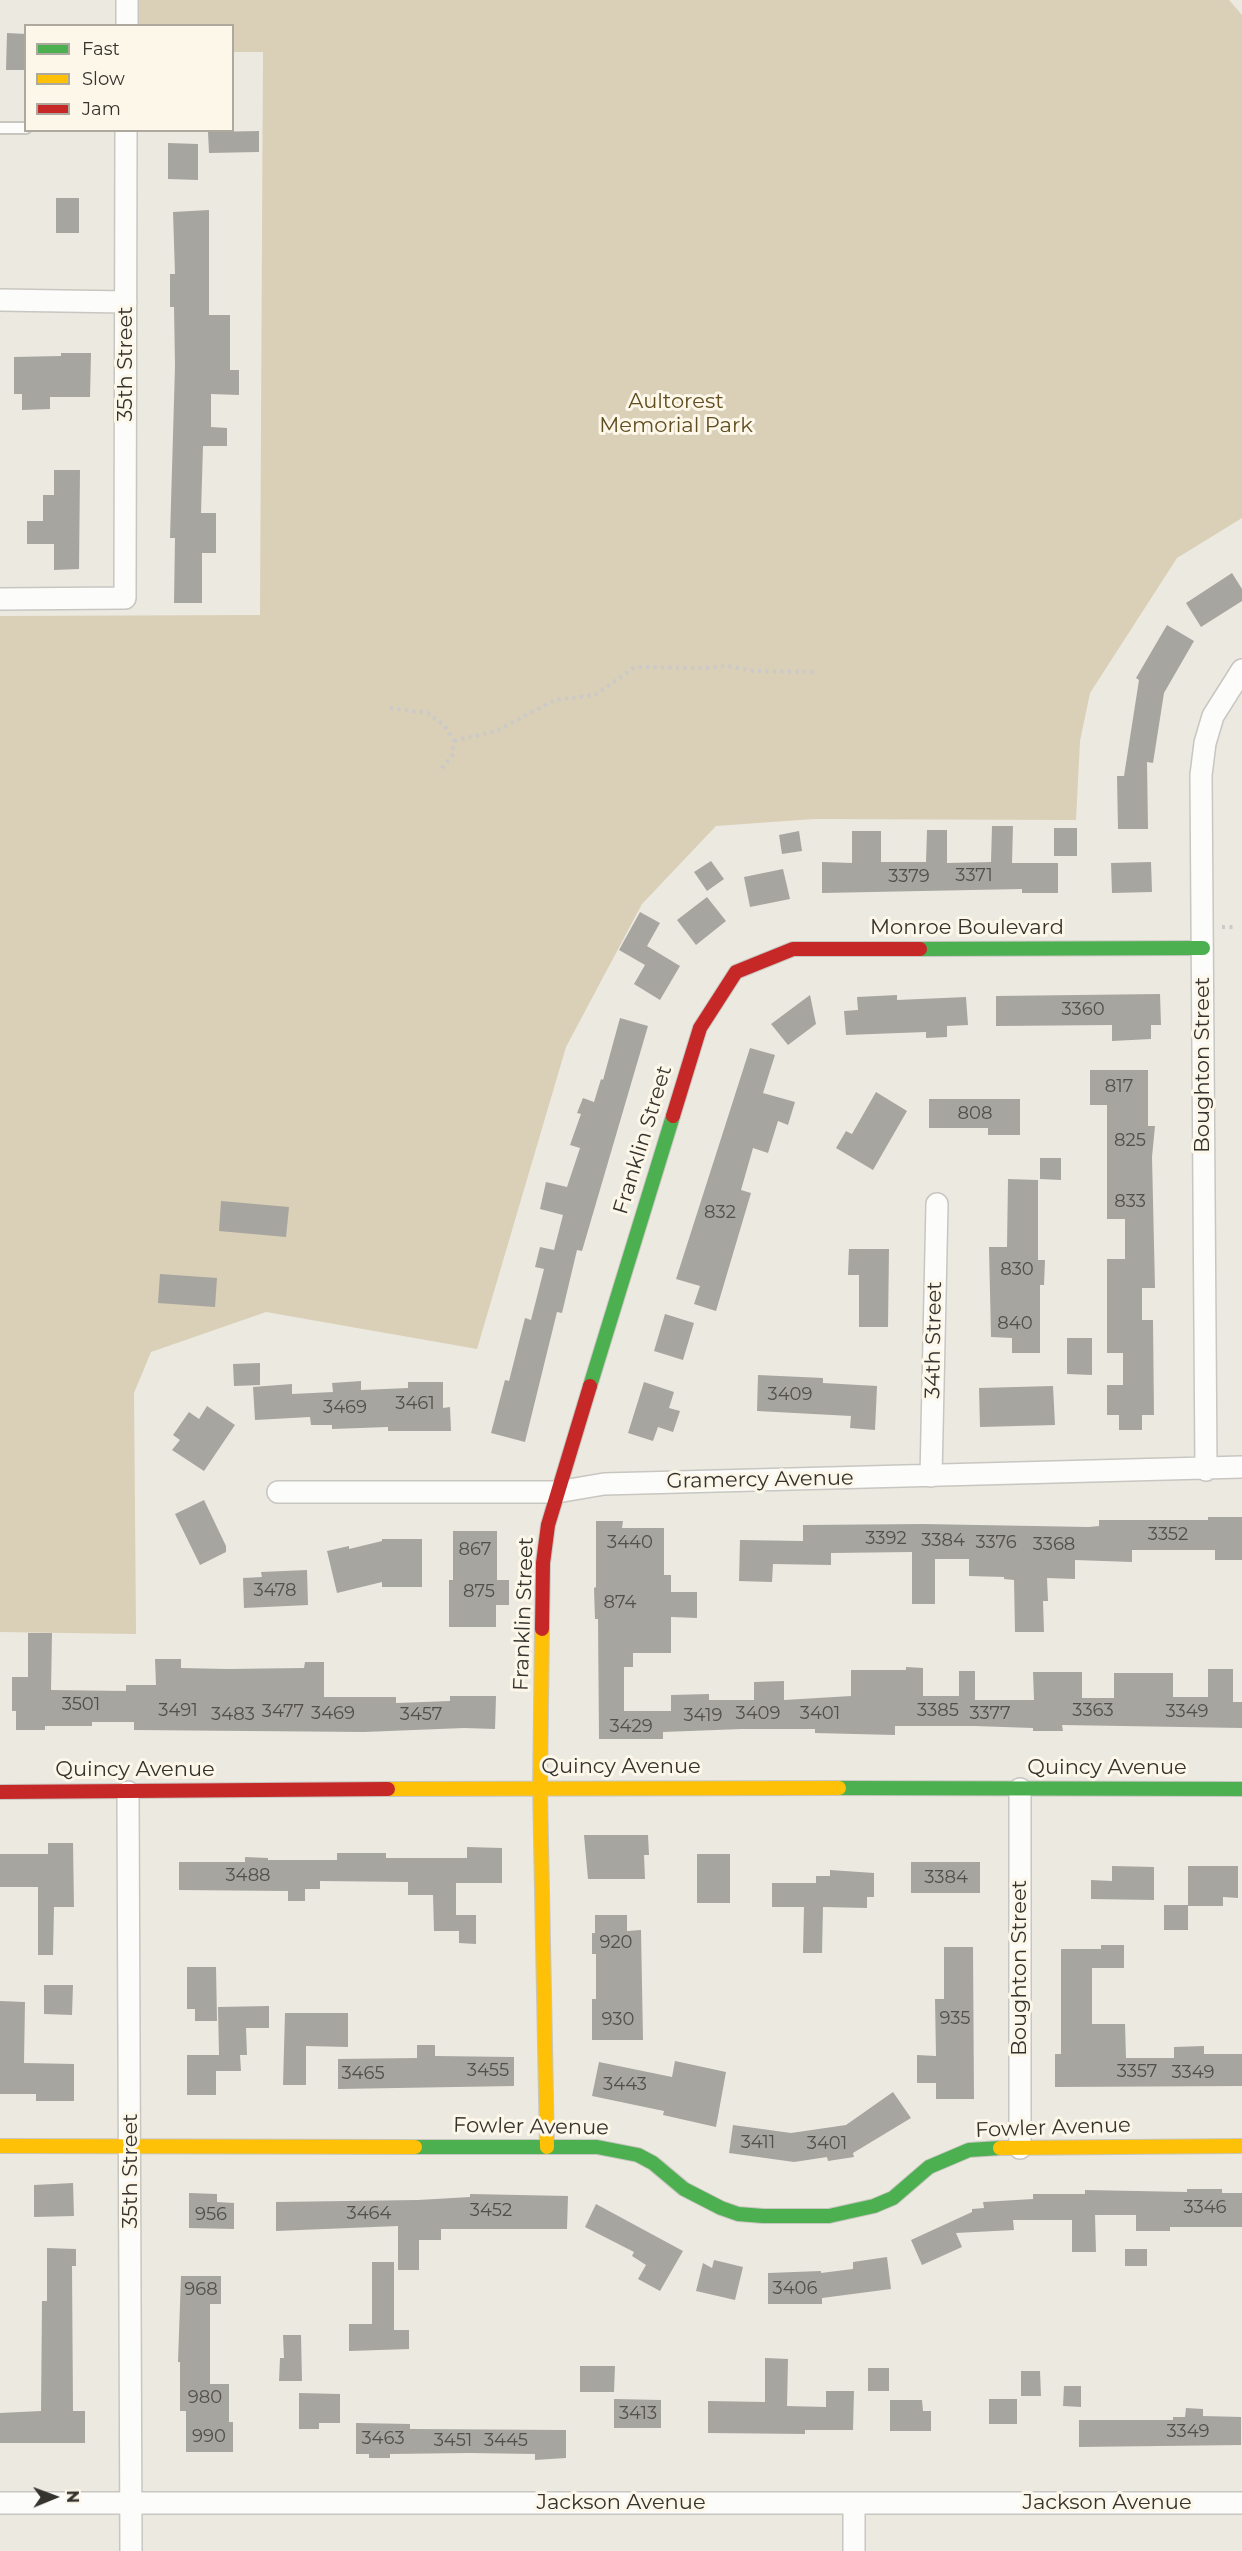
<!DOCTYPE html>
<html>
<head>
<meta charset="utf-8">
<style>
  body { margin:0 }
  #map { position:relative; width:1242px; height:2551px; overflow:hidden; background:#ece9e1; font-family:Montserrat,sans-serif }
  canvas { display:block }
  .legend { position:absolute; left:24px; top:24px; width:210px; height:108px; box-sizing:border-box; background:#fdf7ea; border:2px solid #ada99f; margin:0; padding:8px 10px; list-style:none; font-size:18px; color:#35332e }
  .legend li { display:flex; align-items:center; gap:12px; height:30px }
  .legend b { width:30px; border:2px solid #ada99f }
  .north { position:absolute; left:24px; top:2467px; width:60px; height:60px; -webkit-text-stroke:4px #fdf7ea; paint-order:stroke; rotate:89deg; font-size:16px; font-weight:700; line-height:24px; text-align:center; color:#35332e }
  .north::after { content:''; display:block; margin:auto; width:21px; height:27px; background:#35332e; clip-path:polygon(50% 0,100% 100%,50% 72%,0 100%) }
</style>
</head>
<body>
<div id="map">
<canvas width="1242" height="2551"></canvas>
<ul class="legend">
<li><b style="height:8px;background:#4caf50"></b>Fast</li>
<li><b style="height:8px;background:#ffc107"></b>Slow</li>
<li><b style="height:8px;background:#c62828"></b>Jam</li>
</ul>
<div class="north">N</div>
</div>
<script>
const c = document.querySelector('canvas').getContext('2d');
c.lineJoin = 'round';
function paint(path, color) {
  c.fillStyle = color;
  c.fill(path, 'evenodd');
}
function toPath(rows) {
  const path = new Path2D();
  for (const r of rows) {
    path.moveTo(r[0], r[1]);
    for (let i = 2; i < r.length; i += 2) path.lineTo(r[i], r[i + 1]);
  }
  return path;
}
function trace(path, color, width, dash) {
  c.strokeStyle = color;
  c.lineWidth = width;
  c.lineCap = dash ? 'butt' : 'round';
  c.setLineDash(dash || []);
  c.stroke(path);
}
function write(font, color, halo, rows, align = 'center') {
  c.font = font + ' Montserrat,sans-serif';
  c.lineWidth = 6;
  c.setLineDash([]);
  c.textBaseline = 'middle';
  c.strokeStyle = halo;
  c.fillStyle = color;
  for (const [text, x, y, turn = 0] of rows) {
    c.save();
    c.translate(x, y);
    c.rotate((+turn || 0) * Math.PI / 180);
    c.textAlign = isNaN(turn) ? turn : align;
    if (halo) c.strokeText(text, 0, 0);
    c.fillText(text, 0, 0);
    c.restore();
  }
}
paint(toPath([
  [139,0,1229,0,1242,15,1242,518,1177,558,1090,693,1080,741,1076,820,814,819,716,826,642,904,566,1047,477,1349,266,1312,151,1352,134,1393,136,1634,0,1632,0,616,260,615,263,52,233,52,232,26,139,25]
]), '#dacfb7');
paint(toPath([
  [7,33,26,34,26,70,6,70],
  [259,131,259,152,209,153,208,132],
  [168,143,198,144,198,180,168,179],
  [56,198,79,198,79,233,56,233],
  [209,210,209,315,230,315,230,370,239,370,239,395,211,394,211,427,227,428,227,446,203,446,201,513,216,513,216,553,202,553,202,603,174,603,175,538,170,538,175,366,174,307,170,307,170,274,175,274,173,212],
  [61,353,91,353,90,397,50,397,50,409,22,410,22,394,14,394,14,357,61,356],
  [54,470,80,470,79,569,54,570,54,544,27,544,27,521,43,521,43,495,54,495],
  [1232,573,1242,589,1242,601,1201,627,1186,603],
  [1167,625,1194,641,1164,693,1153,763,1147,762,1148,829,1118,829,1117,776,1124,776,1139,680,1136,678],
  [992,826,1013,826,1012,863,1058,863,1058,893,1022,893,1022,889,822,893,822,862,852,863,852,831,881,831,881,862,926,862,927,830,947,830,947,863,991,862],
  [1054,828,1077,828,1077,856,1054,856],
  [799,831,802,851,782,854,779,835],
  [711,861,724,879,707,891,694,872],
  [1151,862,1152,892,1112,893,1111,863],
  [783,869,790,899,750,907,744,877],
  [707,897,726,921,696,945,677,920],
  [640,912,660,923,647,946,680,966,660,1000,634,984,645,965,619,950],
  [1160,994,1161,1025,1151,1025,1151,1039,1112,1041,1112,1025,996,1026,996,996],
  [810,995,816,1024,788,1045,771,1024],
  [897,995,897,1000,966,997,968,1025,947,1026,947,1037,926,1038,926,1032,846,1035,844,1011,858,1010,857,997],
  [620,1018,648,1026,582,1251,577,1250,562,1313,557,1312,525,1442,491,1433,505,1380,509,1381,525,1318,531,1320,544,1269,535,1267,540,1247,554,1250,563,1215,540,1209,546,1182,567,1187,580,1148,570,1145,581,1114,577,1113,583,1098,594,1102,601,1079,603,1080],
  [750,1048,775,1055,763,1093,795,1102,788,1125,778,1121,768,1153,753,1148,741,1190,751,1193,716,1311,694,1304,700,1286,676,1279],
  [1090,1070,1148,1070,1148,1126,1155,1126,1152,1157,1155,1288,1142,1288,1142,1320,1153,1320,1154,1415,1142,1415,1142,1430,1119,1430,1119,1415,1107,1415,1107,1385,1123,1385,1123,1353,1107,1353,1107,1259,1125,1259,1125,1219,1107,1219,1107,1105,1090,1105],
  [876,1092,907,1111,873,1170,836,1148,846,1131,852,1134],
  [929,1099,1020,1099,1020,1135,988,1135,988,1128,929,1128],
  [1040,1158,1061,1158,1061,1180,1040,1179],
  [1008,1179,1038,1180,1038,1260,1045,1260,1044,1285,1040,1285,1040,1353,1012,1353,1012,1338,991,1337,989,1247,1007,1247],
  [221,1201,289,1207,286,1237,219,1231],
  [849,1249,889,1249,888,1327,859,1327,859,1275,848,1275],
  [160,1274,217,1278,215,1307,158,1303],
  [665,1314,694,1323,683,1360,654,1351],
  [1067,1338,1092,1338,1092,1375,1067,1374],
  [260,1363,260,1385,234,1386,233,1364],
  [758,1375,823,1378,823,1383,877,1386,875,1430,850,1428,851,1416,757,1411],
  [361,1381,361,1390,408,1388,408,1382,443,1382,443,1408,450,1407,451,1431,388,1431,388,1427,332,1429,332,1425,311,1425,310,1417,255,1420,253,1387,292,1384,292,1394,333,1392,332,1383],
  [644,1382,674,1392,669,1408,680,1411,673,1432,658,1427,653,1441,628,1433],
  [1053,1386,1055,1425,980,1427,979,1388],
  [207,1406,235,1425,204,1471,172,1450,180,1440,173,1435,189,1412,199,1419],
  [204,1500,226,1546,226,1552,200,1565,175,1514],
  [1208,1517,1242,1517,1242,1560,1215,1560,1215,1550,1132,1550,1132,1562,1075,1560,1075,1579,1047,1578,1048,1601,1043,1601,1044,1632,1015,1632,1014,1580,1004,1579,1004,1577,969,1576,969,1559,935,1559,935,1604,912,1604,912,1552,831,1553,831,1565,773,1564,772,1582,739,1581,740,1540,803,1541,803,1525,923,1524,1089,1527,1099,1526,1099,1520,1208,1520],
  [596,1521,623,1521,622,1528,664,1528,664,1575,671,1575,671,1592,697,1592,697,1618,671,1617,671,1653,633,1653,633,1667,624,1667,624,1711,671,1711,671,1695,709,1694,709,1700,754,1700,754,1682,784,1681,784,1700,851,1696,851,1670,906,1670,906,1667,923,1668,923,1696,959,1696,959,1671,975,1671,975,1700,1034,1700,1033,1672,1082,1672,1082,1698,1114,1698,1114,1673,1173,1673,1173,1697,1208,1697,1208,1669,1233,1669,1233,1702,1242,1702,1242,1728,1062,1725,1063,1731,1033,1731,1033,1728,974,1726,895,1726,895,1735,815,1733,815,1729,742,1729,663,1732,663,1739,599,1739,598,1619,595,1619,594,1588,596,1587],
  [453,1531,497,1531,497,1580,509,1580,509,1605,496,1605,496,1627,449,1627,449,1580,453,1580],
  [382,1539,422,1539,422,1587,382,1587,382,1582,337,1593,327,1551,349,1546,349,1549,382,1541],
  [307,1570,308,1605,244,1608,243,1578,262,1577,261,1572],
  [28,1633,52,1633,51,1690,126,1691,126,1685,156,1685,155,1659,181,1659,181,1668,227,1669,304,1668,305,1662,324,1662,324,1697,396,1697,396,1703,450,1701,450,1696,496,1696,495,1729,464,1728,364,1732,134,1730,134,1722,92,1722,92,1726,45,1726,45,1730,16,1730,16,1711,12,1711,12,1677,28,1677],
  [584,1835,648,1835,649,1855,644,1855,645,1879,588,1879],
  [48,1843,73,1843,74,1907,54,1907,53,1955,38,1955,38,1887,0,1887,0,1854,48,1854],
  [467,1847,502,1848,502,1883,456,1883,456,1915,476,1915,476,1944,459,1943,459,1931,434,1931,433,1895,408,1895,408,1882,320,1881,320,1889,305,1889,305,1901,288,1901,288,1891,179,1890,179,1862,245,1862,245,1857,268,1858,268,1860,337,1860,337,1853,386,1853,386,1858,467,1858],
  [697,1854,730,1854,730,1903,697,1903],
  [911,1862,980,1862,980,1893,911,1893],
  [1112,1866,1154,1867,1154,1900,1091,1899,1091,1880,1112,1881],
  [1188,1866,1238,1866,1238,1898,1223,1897,1223,1906,1188,1906],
  [830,1870,874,1873,874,1897,867,1897,867,1908,823,1907,822,1953,803,1953,804,1907,772,1907,772,1883,816,1883,816,1876,830,1876],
  [1164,1905,1188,1905,1188,1930,1164,1930],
  [595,1915,627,1915,627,1931,641,1930,643,2040,592,2040,592,1999,596,1999,596,1954,592,1954,592,1933,595,1933],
  [1101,1945,1124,1945,1124,1968,1092,1968,1092,2024,1125,2024,1126,2058,1174,2058,1174,2047,1204,2046,1204,2054,1242,2054,1242,2086,1055,2087,1055,2054,1061,2054,1061,1949,1101,1949],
  [944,1947,973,1947,974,2099,936,2099,936,2083,917,2083,917,2055,936,2056,935,1999,944,1999],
  [187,1967,216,1967,217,2021,195,2021,195,2009,187,2009],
  [44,1985,73,1985,72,2015,44,2014],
  [0,2001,25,2002,24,2063,74,2064,74,2101,36,2101,36,2094,0,2094],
  [269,2006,269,2028,246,2028,247,2055,240,2055,241,2071,216,2071,216,2095,187,2095,187,2055,219,2055,218,2007],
  [285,2013,348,2013,348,2047,306,2046,306,2085,283,2085],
  [417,2045,435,2045,435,2056,514,2057,514,2086,338,2089,338,2059,417,2058],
  [675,2061,726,2072,716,2127,663,2115,664,2111,592,2096,599,2062,672,2077],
  [893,2092,911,2118,853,2153,854,2157,828,2161,827,2157,794,2162,729,2153,733,2125,791,2133,846,2125],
  [73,2183,74,2216,34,2217,34,2185],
  [1187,2189,1222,2189,1222,2193,1242,2193,1242,2227,1170,2227,1170,2231,1136,2231,1136,2215,1095,2215,1096,2252,1072,2252,1072,2220,1013,2220,1014,2230,956,2233,962,2247,922,2265,911,2240,972,2212,972,2209,984,2208,983,2202,1033,2199,1033,2194,1085,2194,1085,2190,1187,2192],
  [189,2193,217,2194,217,2202,234,2203,234,2229,189,2228],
  [470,2194,568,2196,567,2229,441,2229,441,2240,419,2240,419,2270,398,2270,398,2226,276,2231,276,2202,418,2200,470,2197],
  [596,2204,683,2251,660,2291,638,2279,646,2265,632,2256,634,2252,585,2227],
  [47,2248,76,2249,76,2266,72,2266,73,2411,85,2411,85,2443,0,2443,0,2413,41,2411,42,2301,47,2301],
  [1125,2249,1147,2249,1147,2266,1125,2266],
  [887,2257,891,2289,822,2298,822,2304,768,2304,768,2273,821,2271,821,2273,853,2269,853,2262],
  [714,2260,743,2267,735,2300,696,2291,703,2263,712,2268],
  [372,2262,394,2262,394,2330,409,2330,409,2349,349,2351,349,2324,372,2324],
  [181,2276,221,2276,221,2304,210,2304,210,2384,229,2384,229,2422,233,2422,233,2452,186,2452,186,2411,180,2411,180,2362,178,2362],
  [283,2335,301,2335,302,2381,279,2381,280,2358,284,2358],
  [765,2358,788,2359,787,2406,826,2407,826,2391,854,2391,853,2430,805,2430,805,2434,708,2433,708,2401,765,2402],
  [580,2366,615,2366,614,2392,580,2392],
  [868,2368,889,2368,889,2391,868,2391],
  [1021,2371,1040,2371,1041,2396,1021,2396],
  [1064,2386,1081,2386,1081,2407,1063,2406],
  [299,2393,340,2394,340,2423,319,2423,319,2429,299,2429],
  [614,2399,661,2400,661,2428,614,2428],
  [989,2399,1017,2399,1017,2424,989,2424],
  [890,2400,922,2400,923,2411,931,2411,931,2431,890,2431],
  [1186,2408,1203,2409,1203,2416,1241,2417,1241,2445,1079,2447,1079,2420,1173,2420,1173,2417,1185,2417],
  [356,2423,410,2424,410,2429,566,2430,566,2458,535,2460,535,2454,469,2453,390,2454,390,2458,369,2458,369,2454,356,2454]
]), '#a7a5a0');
const lane = toPath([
  [0,128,26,128]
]);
const street = toPath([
  [127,26,127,0],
  [0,300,126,302],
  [0,599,125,598,126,130],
  [1206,1470,1201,775,1205,743,1213,716,1242,670],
  [931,1476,937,1204],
  [278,1492,557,1492,604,1484,1242,1467],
  [1020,1789,1020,2148],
  [128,1792,131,2551],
  [0,2503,1242,2503],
  [854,2503,854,2551]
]);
const fast = toPath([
  [920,949,1203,948],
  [590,1386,673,1116],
  [839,1788,1242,1789],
  [415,2147,597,2147,638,2155,653,2163,684,2189,721,2208,738,2214,763,2216,829,2216,874,2206,893,2198,929,2167,969,2150,1000,2148]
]);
const slow = toPath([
  [542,1629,540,1788,547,2147],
  [388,1789,839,1788],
  [0,2146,415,2147],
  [1000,2148,1242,2146]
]);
const jam = toPath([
  [673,1116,700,1028,736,972,793,949,920,949],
  [542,1629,543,1563,548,1525,590,1386],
  [0,1792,388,1789]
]);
trace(lane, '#c8c6c0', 14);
trace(street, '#c8c6c0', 24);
trace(fast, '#c8c6c0', 16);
trace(slow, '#c8c6c0', 16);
trace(jam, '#c8c6c0', 16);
trace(toPath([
  [390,708,428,713,444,725,454,741,452,756,440,771],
  [454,741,496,731,555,700,595,695,635,667,704,668,727,666,754,671,815,672],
  [1222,927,1235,927]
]), '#cbcac8', 4, [3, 4.5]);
trace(lane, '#fcfcfa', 10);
trace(street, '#fcfcfa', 21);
trace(fast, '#4caf50', 14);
trace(slow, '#ffc107', 14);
trace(jam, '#c62828', 14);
write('18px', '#52504a', null, [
  ["3371",974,876],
  ["3379",909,877],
  ["3360",1083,1010],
  ["817",1119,1087],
  ["808",975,1114],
  ["825",1130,1141],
  ["833",1130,1202],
  ["832",720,1213],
  ["830",1017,1270],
  ["840",1015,1324],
  ["3409",790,1395],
  ["3461",415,1404],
  ["3469",345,1408],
  ["3352",1168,1535],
  ["3392",886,1539],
  ["3384",943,1541],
  ["3440",630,1543],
  ["3376",996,1543],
  ["3368",1054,1545],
  ["867",475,1550],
  ["3478",275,1591],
  ["875",479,1592],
  ["874",620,1603],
  ["3501",81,1705],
  ["3491",178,1711],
  ["3385",938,1711],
  ["3363",1093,1711],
  ["3477",283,1712],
  ["3349",1187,1712],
  ["3469",333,1714],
  ["3409",758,1714],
  ["3401",820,1714],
  ["3377",990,1714],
  ["3483",233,1715],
  ["3457",421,1715],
  ["3419",703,1716],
  ["3429",631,1727],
  ["3488",248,1876],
  ["3384",946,1878],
  ["920",616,1943],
  ["935",955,2019],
  ["930",618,2020],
  ["3455",488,2071],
  ["3357",1137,2072],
  ["3349",1193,2073],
  ["3465",363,2074],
  ["3443",625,2085],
  ["3411",758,2143],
  ["3401",827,2144],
  ["3346",1205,2208],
  ["3452",491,2211],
  ["3464",369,2214],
  ["956",211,2215],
  ["3406",795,2289],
  ["968",201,2290],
  ["980",205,2398],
  ["3413",638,2414],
  ["3349",1188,2432],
  ["990",209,2437],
  ["3463",383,2439],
  ["3451",453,2441],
  ["3445",506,2441]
]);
write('21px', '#35332e', '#fdf7ea', [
  ["35th Street",126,364,-90],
  ["Monroe Boulevard",967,928],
  ["Boughton Street",1203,1065,-90],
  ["Franklin Street",643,1140,-73],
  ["34th Street",934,1340,-89],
  ["Gramercy Avenue",760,1480,-1],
  ["Franklin Street",524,1614,-88],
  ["Quincy Avenue",621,1767],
  ["Quincy Avenue",1107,1768],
  ["Quincy Avenue",135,1770],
  ["Boughton Street",1020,1968,-90],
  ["Fowler Avenue",531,2127,1],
  ["Fowler Avenue",1053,2128,-2],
  ["35th Street",131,2171,-90],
  ["Jackson Avenue",621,2503],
  ["Jackson Avenue",1107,2503]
]);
write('21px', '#604d20', '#fdf7ea', [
  ["Aultorest",676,402],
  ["Memorial Park",676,426]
]);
</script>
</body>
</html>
